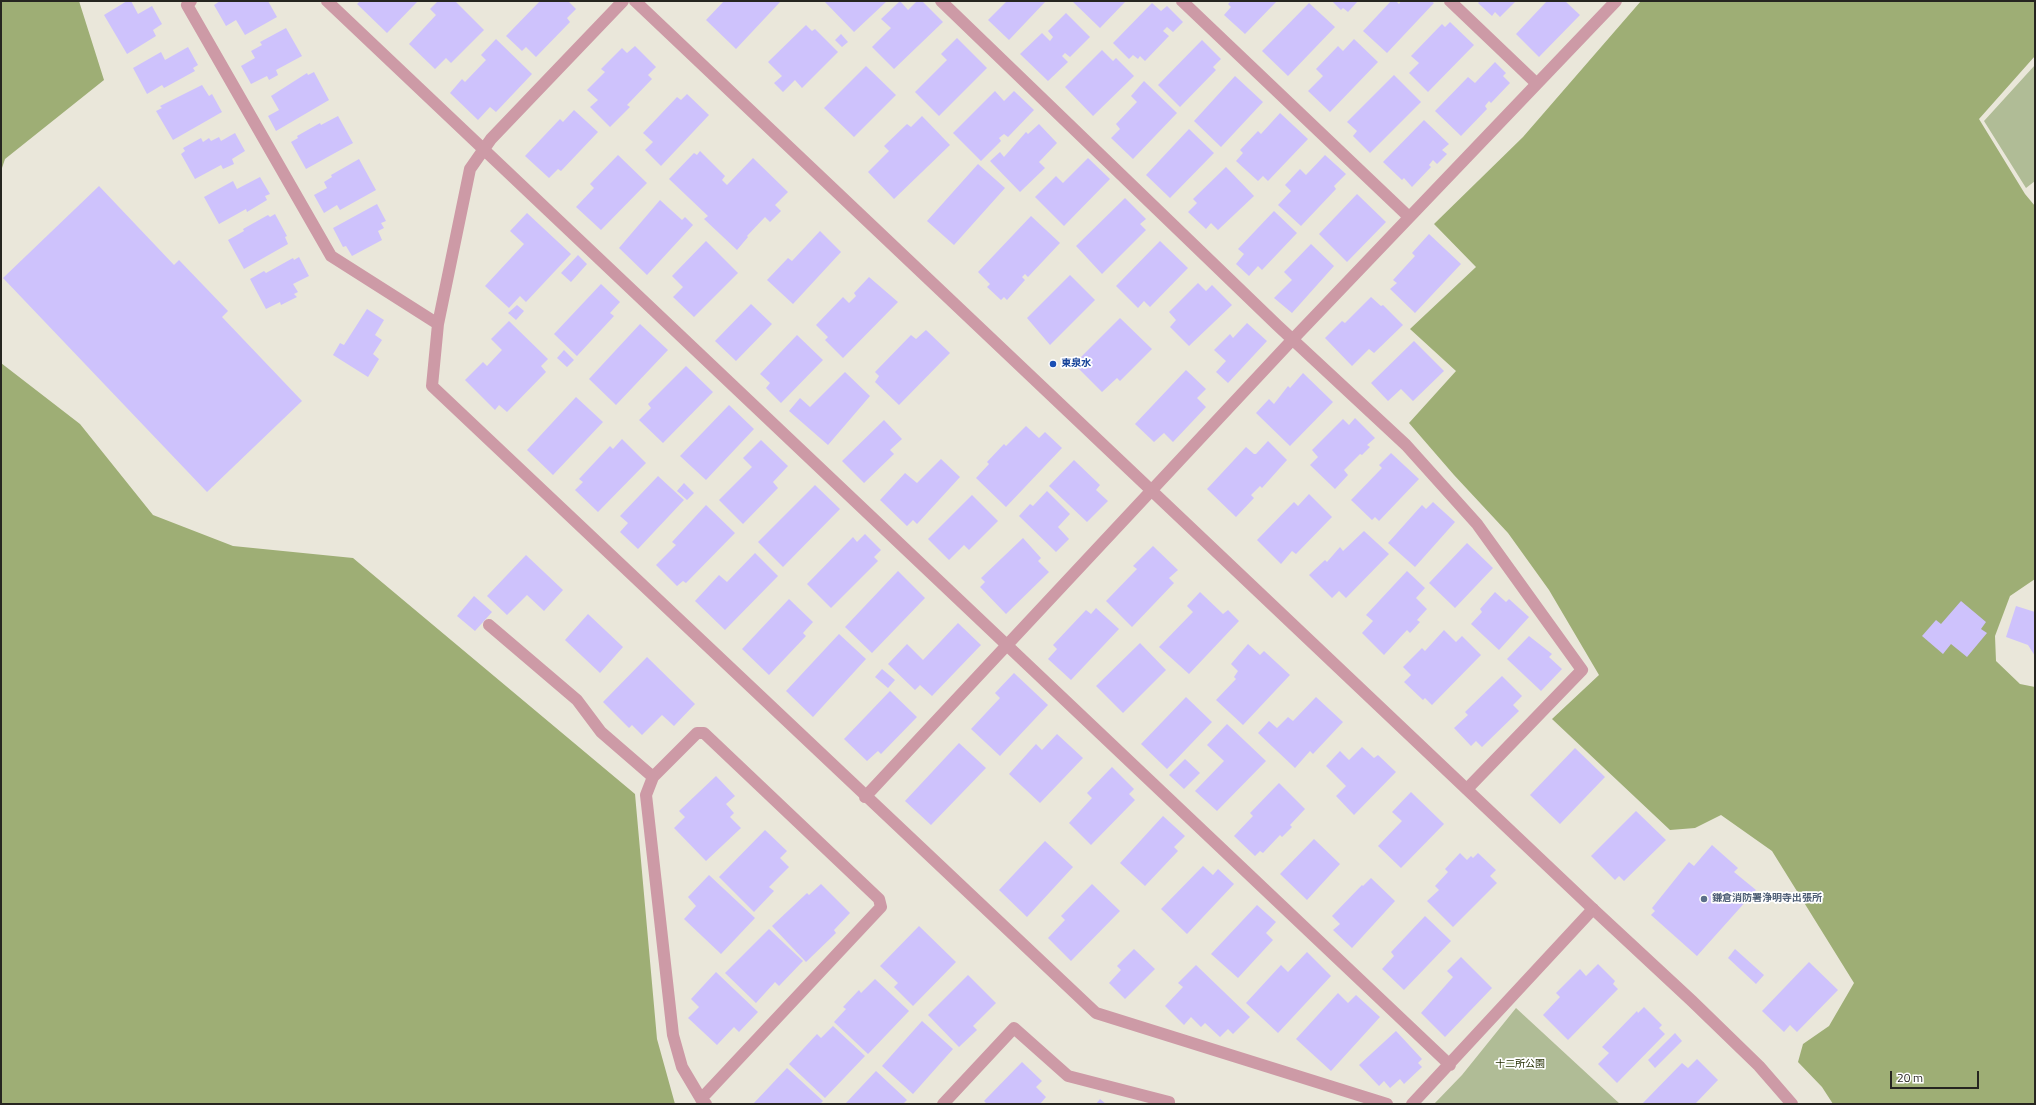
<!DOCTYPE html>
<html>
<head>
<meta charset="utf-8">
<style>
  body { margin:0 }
  #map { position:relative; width:2036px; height:1105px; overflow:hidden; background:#eae7da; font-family:"Titillium Web",sans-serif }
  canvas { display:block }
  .frame { position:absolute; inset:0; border:2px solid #262520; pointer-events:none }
  .scale { position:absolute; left:1890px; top:1071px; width:89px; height:18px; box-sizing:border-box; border:2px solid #262520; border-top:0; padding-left:5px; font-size:12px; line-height:14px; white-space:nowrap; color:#262520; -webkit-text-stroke:3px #fff; paint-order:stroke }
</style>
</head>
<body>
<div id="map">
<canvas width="2036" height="1105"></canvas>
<div class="frame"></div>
<div class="scale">20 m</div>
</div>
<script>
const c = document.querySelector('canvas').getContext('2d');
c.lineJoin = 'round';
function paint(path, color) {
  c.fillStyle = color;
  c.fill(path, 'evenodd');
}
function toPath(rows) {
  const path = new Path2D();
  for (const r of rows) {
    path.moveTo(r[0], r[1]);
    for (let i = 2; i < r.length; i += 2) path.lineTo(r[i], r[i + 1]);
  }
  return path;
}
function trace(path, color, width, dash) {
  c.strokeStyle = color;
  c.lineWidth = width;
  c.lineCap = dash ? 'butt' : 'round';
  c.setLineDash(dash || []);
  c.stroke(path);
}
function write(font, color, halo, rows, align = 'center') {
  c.font = font + ' "Titillium Web","Noto Sans JP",sans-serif';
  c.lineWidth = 3.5;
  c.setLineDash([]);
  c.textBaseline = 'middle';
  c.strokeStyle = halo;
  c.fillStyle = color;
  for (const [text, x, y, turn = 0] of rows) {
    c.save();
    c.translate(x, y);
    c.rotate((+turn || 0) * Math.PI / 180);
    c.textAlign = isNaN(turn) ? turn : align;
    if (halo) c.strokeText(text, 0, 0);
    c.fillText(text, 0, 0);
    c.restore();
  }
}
paint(toPath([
  [2035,65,2035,181,2026,188,1984,121],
  [1516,1008,1620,1104,1434,1104,1462,1075]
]), '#b0bc96');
paint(toPath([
  [1,1,79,1,104,80,5,159,1,171],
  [1641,1,2035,1,2035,56,1979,119,2025,194,2035,206,2035,579,2010,596,1995,636,1996,661,2020,684,2035,687,2035,1104,1833,1104,1822,1087,1798,1062,1803,1044,1829,1026,1854,983,1772,851,1721,815,1695,828,1670,830,1552,719,1599,675,1549,590,1508,533,1454,475,1409,423,1456,371,1410,329,1476,267,1434,224,1523,137],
  [1,363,80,424,153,515,233,546,353,558,635,794,657,1039,675,1104,1,1104]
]), '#9eae75');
paint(toPath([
  [127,1,131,1,138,14,152,6,162,24,153,30,156,36,127,54,104,15],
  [220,1,268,1,277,17,245,35,236,20,226,26,214,5],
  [360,1,418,1,387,33,357,4],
  [438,1,455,1,484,30,451,63,446,58,435,69,409,44,436,15,430,9],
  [540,1,568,1,576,9,567,18,570,22,536,57,526,47,522,51,506,36],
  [724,1,781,1,736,49,706,20],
  [824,1,887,1,854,32],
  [900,1,908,10,917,1,922,1,943,22,894,69,872,47,891,28,881,19],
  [1007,1,1046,1,1009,40,988,20],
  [1072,1,1126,1,1100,28],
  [1231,1,1277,1,1245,34,1224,15,1231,7,1228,4],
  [1332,1,1358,1,1348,12,1343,8,1341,10],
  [1391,1,1396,1,1399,4,1401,1,1431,1,1434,3,1387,53,1363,31],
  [1480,1,1516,1,1500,17,1495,12,1492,16,1478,3],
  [1547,1,1565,1,1580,15,1539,57,1516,34],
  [1152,3,1161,11,1167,6,1183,22,1173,32,1167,27,1163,31,1169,36,1145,61,1140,56,1138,59,1133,55,1129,59,1113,43],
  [1309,3,1335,27,1288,76,1262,51],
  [1066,13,1090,37,1070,57,1065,53,1062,56,1068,62,1048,81,1020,54,1042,33,1050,41,1053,37,1048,31],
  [1450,22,1474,45,1428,92,1409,73,1419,63,1411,56,1442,24,1445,27],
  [806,25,812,31,815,29,838,52,802,88,795,80,783,92,774,83,782,76,768,62],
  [286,28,302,56,276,70,278,75,269,80,267,76,251,84,241,66,255,58,251,51,262,45,260,42],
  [841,34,848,42,842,47,835,40],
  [957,38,987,68,939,116,915,92,947,60,941,54],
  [496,39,532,74,496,112,490,107,478,120,450,93,462,79,465,82,486,60,481,55],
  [1354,39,1378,62,1330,112,1308,91,1323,76,1316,69,1338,46,1343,51],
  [1202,40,1221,59,1213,67,1216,70,1180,107,1158,85],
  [635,46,656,67,648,75,652,79,627,105,630,107,610,127,590,107,598,100,587,90,605,72,601,69,622,48,627,53],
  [188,47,198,65,193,68,195,71,164,88,162,85,147,94,133,68,161,52,165,60],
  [1102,50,1113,61,1116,58,1134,76,1093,116,1065,87],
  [1495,62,1506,73,1503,76,1510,83,1491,103,1489,101,1485,106,1487,109,1461,136,1435,111,1468,77,1475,83],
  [866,66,896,95,854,137,824,108],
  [314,72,329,100,276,131,268,116,279,110,271,96,307,73,308,75],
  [1394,75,1421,102,1370,153,1353,136,1357,131,1347,122],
  [1235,76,1263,102,1221,147,1194,121],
  [1144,81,1177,113,1133,159,1111,138,1120,129,1116,124,1137,102,1131,96],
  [202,85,209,96,212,94,222,112,173,140,156,111,162,108,160,106],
  [995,91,1004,101,1014,91,1034,110,1008,137,1004,134,999,138,1001,141,981,161,953,133],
  [687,94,709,115,661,166,645,150,653,142,643,133,677,97,681,100],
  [574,110,598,132,561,171,558,169,549,178,525,156,560,119,563,122],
  [1280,113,1308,139,1268,181,1263,176,1258,181,1236,161,1243,153,1240,150,1258,131,1261,134],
  [338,116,353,143,306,169,291,142,298,138,297,136,320,123,321,125],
  [922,116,950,145,894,199,868,172,889,151,884,146,907,124,911,127],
  [1424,120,1449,144,1442,150,1447,154,1437,164,1433,160,1429,165,1431,167,1412,187,1404,178,1402,180,1383,162],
  [1039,124,1057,143,1039,162,1045,168,1020,192,990,161,1000,152,1004,157,1026,132,1028,134],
  [1189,129,1214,153,1170,198,1146,175],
  [235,133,245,151,232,159,234,164,223,169,221,165,195,179,181,154,185,151,183,148,201,138,203,142,209,138,211,141,219,137,221,141],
  [700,151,725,176,722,180,727,185,753,158,788,192,775,205,781,211,770,222,765,217,747,236,748,237,737,250,704,219,708,216,669,179,694,153,697,155],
  [618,155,647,183,601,230,576,207,594,188,590,184],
  [1325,155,1346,174,1334,186,1336,189,1301,226,1278,205,1291,191,1285,185,1300,169,1306,175],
  [1088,158,1110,179,1064,226,1035,197,1056,176,1063,183],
  [359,159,376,190,340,210,337,205,324,213,314,195,327,188,324,182,332,177,331,175],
  [978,164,1005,188,954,245,927,221],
  [1226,167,1254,196,1218,230,1211,223,1206,229,1188,212,1197,203,1193,199],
  [260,177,270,194,265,196,267,200,247,212,246,209,219,224,204,197,233,181,237,189],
  [99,186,174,265,179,260,228,311,222,317,302,401,207,492,3,278],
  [1357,194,1386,222,1347,262,1319,234],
  [1125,198,1146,219,1140,224,1146,230,1102,274,1076,246],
  [660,200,682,220,685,217,693,225,647,275,619,248],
  [377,204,386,221,381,223,384,228,378,231,382,240,352,256,346,246,343,247,333,228],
  [1274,211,1297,233,1262,270,1258,266,1249,276,1236,264,1244,254,1238,249],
  [527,213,571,254,526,302,520,296,509,308,485,286,524,244,510,231],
  [275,214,287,236,285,237,288,244,244,269,228,240,244,231,243,229,268,215,270,217],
  [1031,216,1060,243,1028,277,1025,274,1022,277,1025,280,1007,300,1004,297,1001,300,987,287,990,284,978,272],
  [820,231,841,252,793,304,767,280,788,258,792,261],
  [1429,234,1461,264,1415,313,1390,289,1397,283,1393,280,1415,256,1412,253],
  [706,241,738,273,694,317,673,297,683,287,672,276],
  [1160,241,1188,268,1150,307,1144,301,1138,308,1116,286],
  [1311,244,1334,266,1292,313,1274,298,1292,280,1284,272],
  [578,255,587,264,571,282,561,273],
  [299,257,309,276,293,284,298,292,294,294,297,297,281,305,280,302,266,309,250,279,264,271,266,273,293,258,294,260],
  [1070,275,1095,300,1050,345,1027,318],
  [869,277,898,302,843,358,825,340,828,337,816,325,843,297,849,303,856,296,854,293],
  [1198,283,1206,291,1212,285,1232,305,1189,346,1170,327,1176,320,1169,312],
  [601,284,620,302,610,313,614,316,577,356,554,334],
  [1371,297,1381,306,1383,305,1403,325,1374,353,1369,349,1352,366,1325,338,1342,321,1345,323],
  [751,304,772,324,736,361,715,341],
  [517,305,524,311,516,320,508,313],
  [367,309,384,320,375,335,382,340,373,354,379,359,368,377,333,355,340,343,344,345],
  [1120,318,1152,349,1120,381,1117,378,1102,392,1074,364],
  [509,321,548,359,541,366,546,372,507,412,499,405,495,410,465,380,483,362,487,366,502,350,491,339],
  [1247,323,1267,341,1228,383,1216,372,1226,361,1214,350,1230,334,1233,338],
  [640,324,668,350,616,405,589,379],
  [926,330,950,353,899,405,875,382,879,376,875,372,911,335,916,339],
  [797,335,823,360,781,403,766,388,770,383,760,374],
  [1414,341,1444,371,1413,401,1401,389,1388,401,1371,383],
  [564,350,574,360,567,367,557,358],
  [686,366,713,392,663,443,639,420,651,408,648,404],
  [1186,370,1206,389,1197,398,1206,407,1173,442,1164,433,1154,442,1135,424],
  [845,372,870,396,828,445,789,411,800,398,810,407],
  [1303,373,1333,402,1290,446,1256,413,1269,399,1274,404,1288,386,1290,388],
  [576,397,603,422,553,475,527,450],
  [729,405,754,429,706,480,680,456],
  [1355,418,1375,438,1367,445,1370,447,1362,455,1360,454,1344,470,1348,475,1335,489,1310,465,1318,457,1312,450,1343,419,1349,425],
  [884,420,902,439,890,450,894,454,864,483,842,461],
  [1026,426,1039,438,1045,432,1062,448,1006,507,976,478,989,464,987,462,1004,444,1006,446],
  [622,439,646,463,598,512,575,490,583,482,579,479,610,446,613,449],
  [761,440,788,466,773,482,778,488,743,524,719,500,752,467,743,458],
  [1268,441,1287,460,1262,488,1260,486,1251,495,1254,498,1236,517,1207,489,1246,447,1254,454,1256,454],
  [1391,453,1419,479,1379,521,1375,517,1372,520,1351,500,1382,468,1379,465],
  [941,459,960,477,917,524,913,520,907,526,880,500,905,473,917,483],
  [1074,460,1100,485,1096,490,1108,501,1087,522,1049,486],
  [658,476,684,500,638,549,620,532,628,523,620,516],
  [684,483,694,493,687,500,677,491],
  [815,485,840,509,783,567,758,542],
  [1047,491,1070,514,1058,527,1069,539,1056,552,1019,516,1030,504,1033,506],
  [1309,494,1332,517,1296,554,1292,551,1281,564,1257,540,1294,502,1298,506],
  [972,495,998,521,969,550,964,545,949,560,928,539],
  [1433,502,1455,522,1415,567,1388,543,1422,505,1426,509],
  [706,505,735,533,686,583,683,581,677,586,656,565,676,545,672,542],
  [1364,531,1389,554,1346,598,1339,591,1332,598,1309,575,1325,560,1327,562,1340,547,1343,551],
  [865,534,881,550,874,557,878,561,831,608,807,584,853,537,857,542],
  [1023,538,1041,558,1038,561,1049,572,1006,614,980,587,985,582,981,578],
  [1467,543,1493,568,1455,608,1429,583],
  [1153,546,1178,570,1169,578,1174,583,1132,627,1106,601,1137,569,1133,566],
  [755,553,778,576,725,630,695,601,719,575,727,582],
  [526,555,563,590,544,611,527,595,507,615,487,596],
  [898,571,925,598,872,653,845,627],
  [1407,571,1425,588,1416,598,1427,609,1417,620,1420,622,1410,633,1407,630,1384,655,1362,633,1373,621,1366,615],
  [1200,592,1223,614,1228,610,1239,621,1189,674,1159,647,1193,612,1187,606],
  [1495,592,1506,602,1509,599,1529,617,1499,650,1471,624,1482,612,1480,609],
  [474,596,492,612,475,631,457,616],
  [789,599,813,622,803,633,806,636,769,675,742,649],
  [1961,601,1986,622,1981,629,1987,633,1967,657,1951,644,1943,654,1922,636,1936,620,1941,624],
  [2016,606,2035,612,2035,656,2028,645,2006,637],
  [1096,608,1119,629,1071,680,1048,659,1057,649,1053,645,1086,610,1091,614],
  [588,614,623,647,600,673,565,640],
  [958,623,981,645,932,696,920,685,915,690,888,664,907,644,923,660],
  [1444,630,1456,642,1462,636,1481,655,1432,705,1425,698,1423,700,1404,682,1411,675,1403,667,1422,648,1425,651],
  [839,634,866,659,813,717,786,691],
  [1529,636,1552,654,1549,657,1562,669,1541,691,1507,659],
  [1140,643,1166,670,1123,713,1096,686],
  [1248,644,1260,655,1264,651,1290,675,1243,725,1216,700,1236,679,1234,677,1238,671,1231,664],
  [647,657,695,704,674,726,662,715,642,735,632,725,629,728,603,702],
  [882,669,895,680,888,688,875,677],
  [1014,673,1048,705,1000,756,971,729,1000,698,995,693],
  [1502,676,1522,696,1513,705,1519,711,1482,747,1476,741,1471,746,1454,728,1468,715,1465,712],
  [890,691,917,717,881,754,878,751,867,761,844,739],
  [1186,697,1212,722,1167,769,1141,744],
  [1316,697,1343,722,1313,754,1310,751,1295,768,1258,733,1269,721,1277,728,1288,717,1293,721],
  [1227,724,1266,761,1217,811,1195,791,1224,761,1207,745],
  [1057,734,1083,758,1040,803,1009,774,1036,744,1042,750],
  [959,743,986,768,931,825,905,801],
  [1362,747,1374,758,1378,755,1396,772,1354,815,1336,796,1346,786,1326,766,1340,751,1349,760],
  [1575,748,1605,777,1560,824,1530,795],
  [1185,759,1200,773,1184,789,1169,775],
  [1112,767,1134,789,1129,794,1135,800,1091,845,1069,823,1092,798,1087,793],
  [716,776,735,796,726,804,734,813,730,817,741,828,706,861,674,828,685,817,679,811],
  [1279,783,1305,809,1290,825,1292,827,1282,837,1280,835,1263,853,1260,851,1255,856,1234,836,1253,816,1250,813],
  [1411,792,1444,824,1401,868,1378,846,1402,821,1392,812],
  [1636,811,1666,840,1624,881,1619,876,1615,880,1591,856],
  [1163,816,1185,836,1174,847,1178,851,1145,886,1120,863],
  [765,830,787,851,780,858,789,867,769,887,774,891,754,912,719,877],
  [1314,839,1340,864,1307,900,1280,874],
  [1045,841,1073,867,1027,917,999,890],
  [1712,845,1738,868,1734,872,1756,890,1697,956,1651,915,1655,911,1652,908,1689,862,1694,866],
  [1460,853,1467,860,1471,856,1473,858,1478,853,1496,870,1490,876,1497,883,1453,927,1427,901,1439,890,1435,886,1448,872,1445,869],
  [1203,866,1213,875,1218,869,1234,884,1187,934,1161,909],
  [709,875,755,918,721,954,684,919,696,906,688,897],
  [1371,878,1395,901,1352,948,1333,930,1340,924,1332,916,1362,885,1363,886],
  [821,884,850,913,834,930,836,933,806,962,772,926,807,893,809,895],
  [1092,884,1120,911,1071,961,1048,938,1065,920,1061,916],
  [1257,905,1276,922,1266,933,1273,940,1238,978,1211,954],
  [1425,916,1451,941,1404,990,1382,969,1394,956,1391,952],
  [919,926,956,962,913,1006,894,987,898,983,880,966],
  [769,929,803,961,779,986,775,982,756,1003,725,973],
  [1134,949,1155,969,1125,999,1109,983,1121,970,1117,966],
  [1735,949,1764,975,1756,984,1728,958],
  [1307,952,1331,976,1278,1033,1246,1003,1281,965,1288,972],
  [1461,957,1492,988,1445,1037,1421,1013,1453,977,1447,971],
  [1809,962,1838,990,1797,1032,1790,1025,1784,1032,1762,1011],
  [1598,964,1615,981,1613,984,1618,989,1568,1040,1543,1015,1560,997,1556,993,1580,969,1586,976],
  [1196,965,1250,1017,1233,1034,1228,1029,1220,1037,1205,1023,1201,1027,1191,1017,1184,1025,1165,1006,1183,987,1178,983],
  [716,972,758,1012,739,1032,734,1027,717,1045,688,1018,699,1007,691,999],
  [968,975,996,1003,973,1026,977,1030,959,1047,928,1015],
  [875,979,909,1011,868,1054,834,1022,846,1009,843,1007,859,990,861,993],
  [1338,993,1348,1003,1356,995,1380,1017,1331,1071,1296,1039],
  [1644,1007,1662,1025,1659,1028,1665,1034,1617,1083,1598,1064,1609,1053,1602,1047,1637,1011,1638,1013],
  [922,1021,953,1049,913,1094,882,1066],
  [833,1026,865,1056,825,1098,789,1064,817,1034,821,1038],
  [1396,1031,1422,1059,1418,1063,1422,1067,1404,1084,1400,1079,1390,1088,1384,1081,1379,1086,1359,1065],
  [1675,1033,1682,1041,1655,1068,1648,1060],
  [1697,1059,1718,1080,1695,1104,1642,1104,1682,1063,1688,1068],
  [1022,1062,1042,1081,1036,1087,1046,1097,1040,1104,987,1104,984,1101],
  [787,1068,823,1101,820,1104,753,1104],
  [876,1071,907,1100,903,1104,845,1104],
  [1100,1099,1106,1104,1096,1104]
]), '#cec2fc');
trace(toPath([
  [191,1,187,5,331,256,438,324],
  [327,1,1450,1065],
  [623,1,491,139,470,169,438,324,432,386,1096,1013,1387,1104],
  [941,1,1278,326,1406,445,1477,524,1582,670,1467,789],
  [1182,1,1409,217],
  [1450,1,1536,83],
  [489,625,577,700,601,732,653,777],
  [865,797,1293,339,1616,1],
  [701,1099,881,907,879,899,704,733,697,733,653,777,646,795,673,1035,682,1067,701,1099,706,1104],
  [943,1104,1014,1028,1068,1076,1169,1102,1169,1104],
  [1412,1104,1593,909]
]), '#cd9aa6', 12);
trace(toPath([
  [635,1,1593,909,1692,1001,1759,1066,1792,1104]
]), '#cd9aa6', 12);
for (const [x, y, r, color] of [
  [1053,364,4,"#1a4fb4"],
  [1704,899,4,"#5c6f8a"]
]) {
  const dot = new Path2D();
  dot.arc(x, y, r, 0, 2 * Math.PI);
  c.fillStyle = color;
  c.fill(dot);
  trace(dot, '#fff', 1.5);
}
write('bold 10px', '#164399', '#fff', [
  ["東泉水",1061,364]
], 'left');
write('bold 10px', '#4e5e75', '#fff', [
  ["鎌倉消防署浄明寺出張所",1712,899]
], 'left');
write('10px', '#252f02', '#fff', [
  ["十二所公園",1520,1065]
]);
</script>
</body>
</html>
